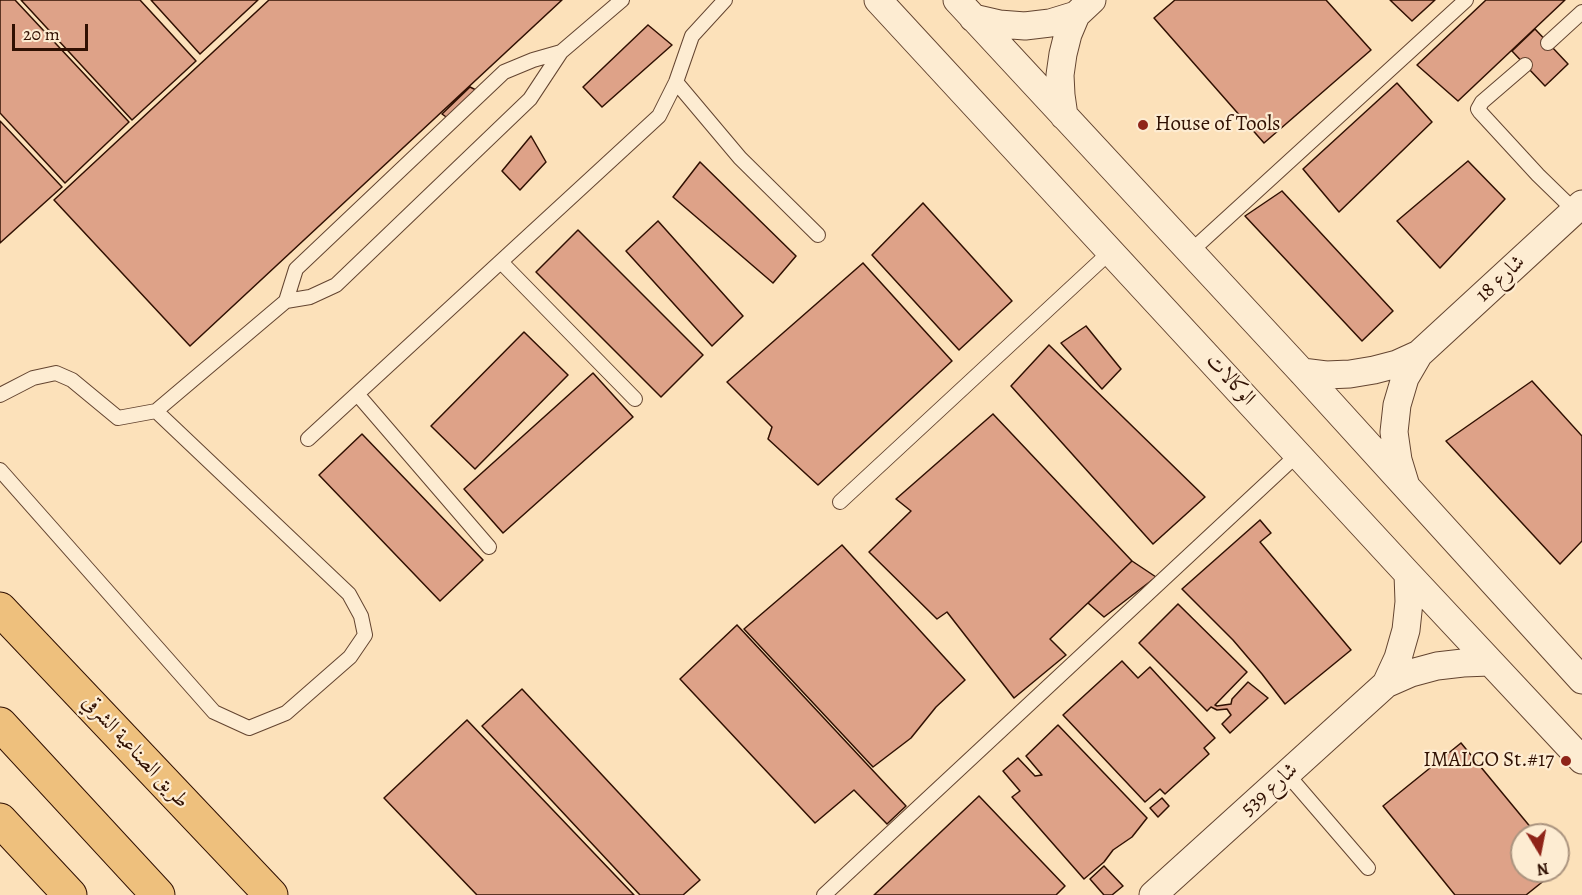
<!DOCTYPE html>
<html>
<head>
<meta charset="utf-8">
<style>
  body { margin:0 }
  #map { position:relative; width:1582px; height:895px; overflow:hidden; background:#fce1ba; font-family:Alegreya,serif }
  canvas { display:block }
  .north { position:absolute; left:1510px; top:823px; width:60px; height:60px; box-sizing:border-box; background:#fdecd2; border:2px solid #ab947f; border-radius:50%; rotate:170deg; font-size:16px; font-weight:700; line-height:24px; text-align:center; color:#301002 }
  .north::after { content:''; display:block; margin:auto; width:21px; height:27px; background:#8f2418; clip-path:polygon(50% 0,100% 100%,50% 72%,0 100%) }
  .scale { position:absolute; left:12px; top:24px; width:76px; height:27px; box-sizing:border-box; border:3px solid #301002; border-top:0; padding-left:8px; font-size:18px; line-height:21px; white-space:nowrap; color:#301002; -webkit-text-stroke:4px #fdecd2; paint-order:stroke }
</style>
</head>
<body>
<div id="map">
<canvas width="1582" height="895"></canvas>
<div class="north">N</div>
<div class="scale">20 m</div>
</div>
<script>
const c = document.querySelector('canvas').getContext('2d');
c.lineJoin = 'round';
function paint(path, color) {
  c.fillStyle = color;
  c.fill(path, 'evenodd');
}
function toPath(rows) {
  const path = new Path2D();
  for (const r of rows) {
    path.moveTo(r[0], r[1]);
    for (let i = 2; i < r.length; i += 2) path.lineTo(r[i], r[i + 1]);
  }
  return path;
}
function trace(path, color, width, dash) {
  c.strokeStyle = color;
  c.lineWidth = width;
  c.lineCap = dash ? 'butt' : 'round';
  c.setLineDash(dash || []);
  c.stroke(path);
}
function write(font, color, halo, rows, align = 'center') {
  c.font = font + ' Alegreya,Amiri,serif';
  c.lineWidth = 4.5;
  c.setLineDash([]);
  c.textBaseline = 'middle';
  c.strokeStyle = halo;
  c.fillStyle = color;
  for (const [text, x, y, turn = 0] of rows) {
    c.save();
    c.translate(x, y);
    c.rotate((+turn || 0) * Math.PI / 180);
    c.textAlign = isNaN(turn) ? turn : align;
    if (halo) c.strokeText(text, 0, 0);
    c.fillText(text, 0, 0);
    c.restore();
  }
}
const building = toPath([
  [0,0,15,0,129,122,65,183,0,113,0,0],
  [21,0,140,0,196,61,132,120,21,0],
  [151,0,258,0,200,54,151,0],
  [269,0,562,0,190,346,54,200,269,0],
  [1175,0,1326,0,1371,50,1264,143,1154,18,1175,0],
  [1390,0,1435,0,1412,21,1390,0],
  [1486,0,1565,0,1458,101,1417,65,1486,0],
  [648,25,672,45,602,107,583,87,648,25],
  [1535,29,1568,64,1545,86,1512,51,1535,29],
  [1397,83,1432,122,1339,212,1303,169,1397,83],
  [470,87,478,91,449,119,442,114,470,87],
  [0,121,62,187,0,243,0,121],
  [531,136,546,162,520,190,502,171,531,136],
  [1468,161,1505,199,1440,268,1397,221,1468,161],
  [700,162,796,256,773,283,673,197,700,162],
  [1282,191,1393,311,1362,341,1245,216,1282,191],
  [923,203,1012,301,959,350,872,255,923,203],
  [658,221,743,316,712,346,626,251,658,221],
  [578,230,703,355,661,397,536,272,578,230],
  [863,263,952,361,818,485,768,439,772,427,727,382,863,263],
  [1086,326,1121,369,1102,389,1061,343,1086,326],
  [524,332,568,375,475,469,431,426,524,332],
  [1049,345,1205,497,1153,544,1011,386,1049,345],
  [593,373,633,417,503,533,464,489,593,373],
  [1532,381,1582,436,1582,541,1560,564,1446,441,1532,381],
  [993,414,1132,561,1050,639,1066,655,1014,698,947,612,937,619,869,552,911,511,896,499,993,414],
  [362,434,483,560,440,601,319,475,362,434],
  [1260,520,1271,533,1260,542,1351,650,1285,704,1262,674,1233,640,1182,589,1260,520],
  [842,545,965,680,936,707,911,738,873,767,744,629,842,545],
  [1132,561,1156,577,1104,617,1088,603,1132,561],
  [1178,604,1247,672,1215,705,1217,706,1231,704,1232,699,1248,682,1268,698,1230,733,1222,724,1231,715,1227,709,1217,710,1211,707,1207,711,1139,643,1178,604],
  [737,625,906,806,887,824,854,790,815,823,680,679,737,625],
  [1122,661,1138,678,1150,667,1215,738,1204,748,1209,754,1165,794,1160,789,1145,802,1063,715,1122,661],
  [522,689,700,880,683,895,640,895,482,726,522,689],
  [467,720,634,895,477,895,384,798,467,720],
  [1058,725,1147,818,1132,837,1113,850,1104,862,1084,879,1012,797,1020,791,1003,771,1018,758,1035,776,1042,775,1026,756,1058,725],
  [1461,743,1537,835,1522,835,1522,871,1556,871,1526,895,1455,895,1383,806,1461,743],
  [979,796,1065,886,1056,895,874,895,979,796],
  [1162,798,1169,806,1158,817,1150,808,1162,798],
  [1104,866,1123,886,1112,895,1104,895,1090,879,1104,866]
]);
paint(building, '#dea288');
trace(building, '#301002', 1.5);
const service = toPath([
  [1548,43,1582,12],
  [1525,65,1482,102,1478,109,1480,112,1538,175,1575,211],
  [676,82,740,158,818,235],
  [1190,252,1466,0],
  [501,262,635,399],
  [286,301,310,297,336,285,530,99,561,52],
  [0,395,33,378,56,373,72,380,118,418,156,411,286,301,296,269,504,72,533,60,561,52,622,0],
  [358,395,489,547],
  [308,439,659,116,676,82,692,36,725,0],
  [0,470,214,712,249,728,286,713,350,657,365,635,361,616,349,594,156,411],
  [840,502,1110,252],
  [1287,774,1368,868],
  [824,895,1298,454]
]);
const minor = toPath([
  [878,0,1408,574,1582,760],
  [957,0,1302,372,1582,680],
  [973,18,999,24,1025,26,1050,23,1076,15],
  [1064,116,1061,95,1060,75,1063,54,1068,34,1076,15,1092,0],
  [1302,372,1326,375,1350,374,1374,370,1397,364,1419,354],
  [1405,483,1398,460,1394,432,1397,405,1405,378,1419,354,1582,204],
  [1386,684,1398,658,1406,630,1409,602,1408,574],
  [1153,895,1386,684,1411,673,1437,666,1463,663,1490,662]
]);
const primary = toPath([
  [0,609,271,895]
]);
const trunk = toPath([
  [0,724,158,895],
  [0,820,70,895]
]);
trace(service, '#634430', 16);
trace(minor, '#634430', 29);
trace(primary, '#301002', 35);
trace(trunk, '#301002', 35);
trace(service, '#fdecd2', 14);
trace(minor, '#fdecd2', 27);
trace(primary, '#eec07d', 33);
trace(trunk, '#eec07d', 33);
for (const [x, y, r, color] of [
  [1143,125,6,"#8f2418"],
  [1566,761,6,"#8f2418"]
]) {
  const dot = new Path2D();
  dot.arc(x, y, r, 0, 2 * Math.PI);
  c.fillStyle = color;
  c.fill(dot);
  trace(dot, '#fdecd2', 2);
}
write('21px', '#301002', '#fdecd2', [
  ["House of Tools",1155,125],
  ["IMALCO St.#17",1554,761,"right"]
], 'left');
write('21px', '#301002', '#fdecd2', [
  ["شارع 18",1501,279,-43],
  ["الوكالات",1230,380,47],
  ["طريق الصناعية الشرقي",135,752,47],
  ["شارع 539",1270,790,-42]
]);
</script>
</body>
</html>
